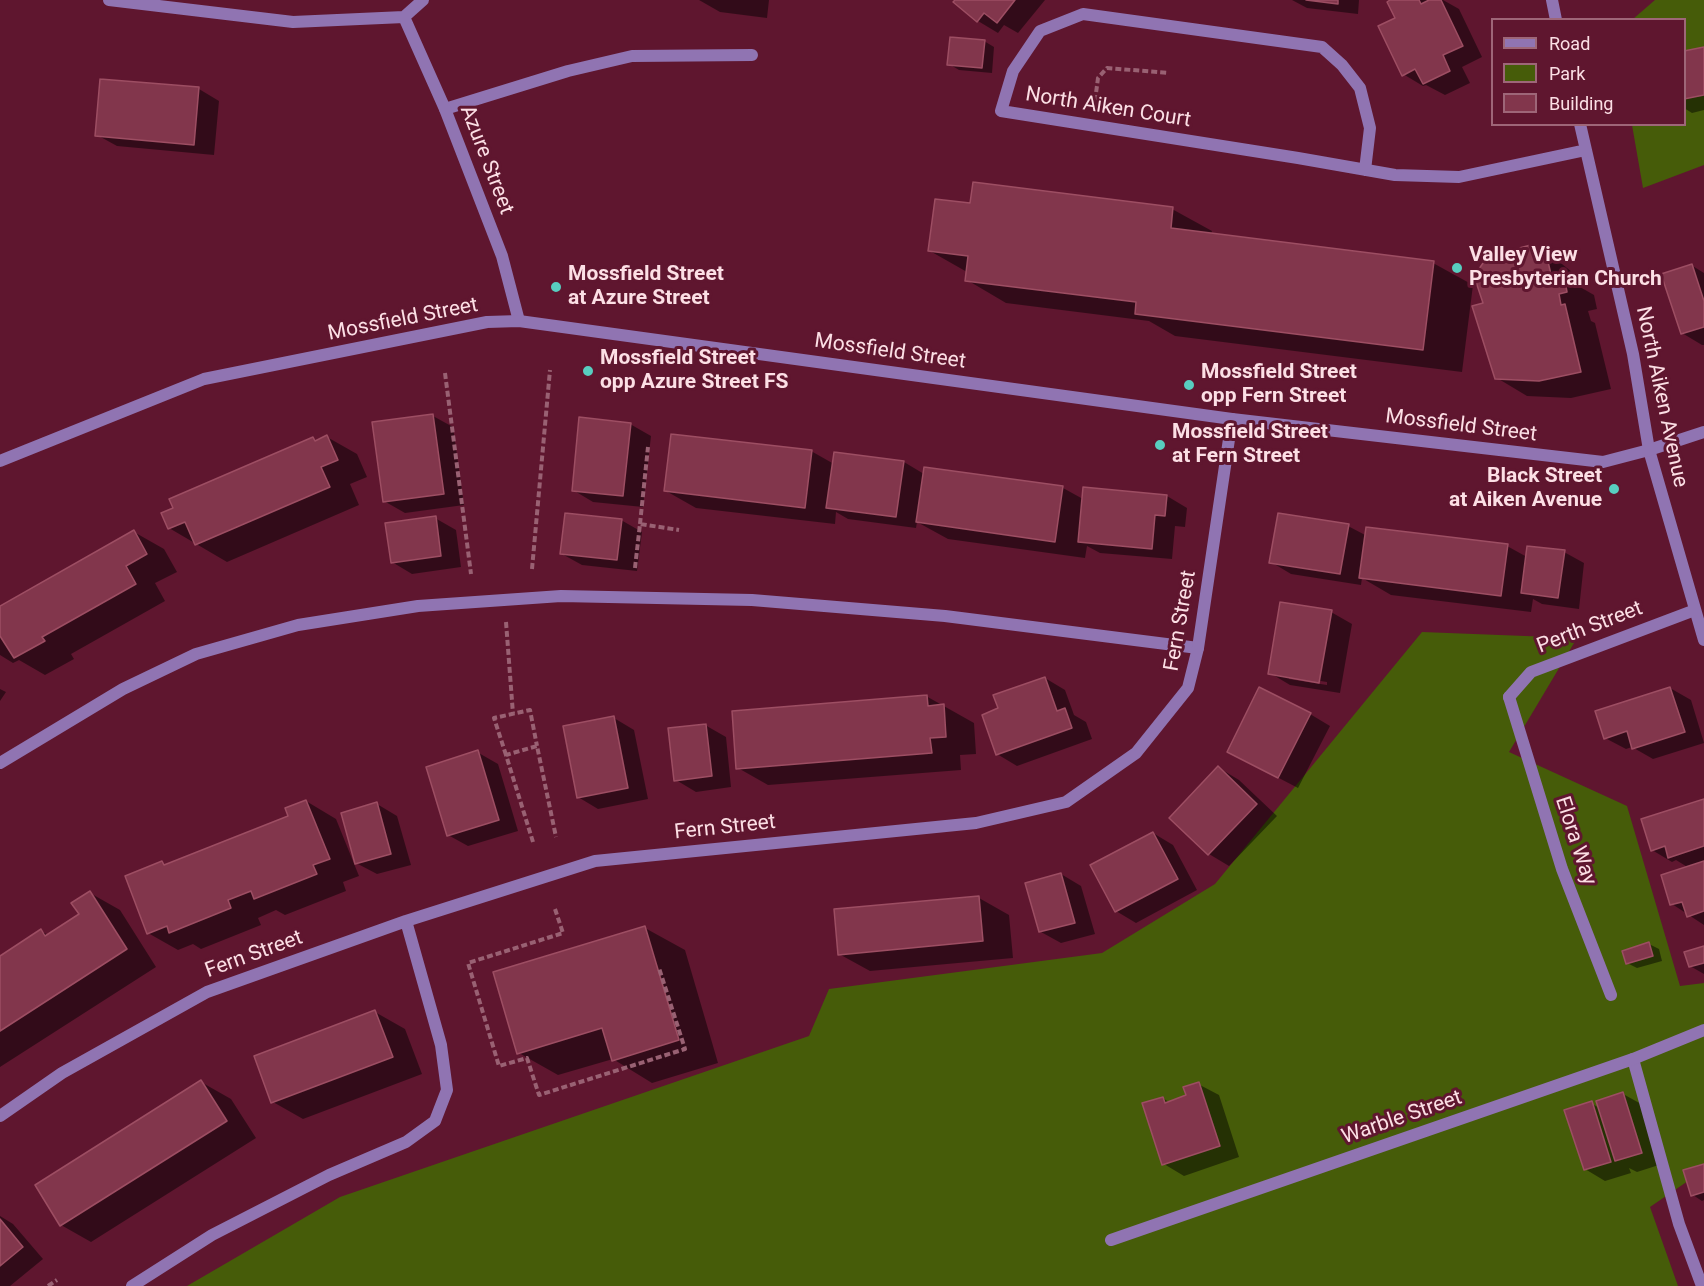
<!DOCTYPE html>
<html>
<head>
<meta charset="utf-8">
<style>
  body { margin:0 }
  #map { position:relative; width:1704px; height:1286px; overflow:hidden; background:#5f162f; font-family:Roboto,sans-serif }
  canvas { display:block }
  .legend { position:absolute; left:1491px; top:18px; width:195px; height:108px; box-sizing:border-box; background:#5f162f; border:2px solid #9e6678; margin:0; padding:8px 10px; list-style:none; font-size:18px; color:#fcdfe5 }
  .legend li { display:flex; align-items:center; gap:12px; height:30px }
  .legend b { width:30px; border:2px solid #9e6678 }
</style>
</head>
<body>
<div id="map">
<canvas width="1704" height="1286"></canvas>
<ul class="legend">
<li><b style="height:8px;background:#9074b2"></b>Road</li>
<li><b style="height:16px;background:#465c09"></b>Park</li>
<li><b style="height:16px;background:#82364c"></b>Building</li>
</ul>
</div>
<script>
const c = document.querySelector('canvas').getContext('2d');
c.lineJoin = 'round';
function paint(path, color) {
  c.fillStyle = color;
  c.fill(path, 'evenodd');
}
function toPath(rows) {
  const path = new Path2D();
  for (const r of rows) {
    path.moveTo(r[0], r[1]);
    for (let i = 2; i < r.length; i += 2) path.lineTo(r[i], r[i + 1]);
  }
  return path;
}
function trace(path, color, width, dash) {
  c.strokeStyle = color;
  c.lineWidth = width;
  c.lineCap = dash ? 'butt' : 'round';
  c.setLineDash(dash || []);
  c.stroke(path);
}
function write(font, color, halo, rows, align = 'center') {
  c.font = font + ' Roboto,sans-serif';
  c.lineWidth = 6;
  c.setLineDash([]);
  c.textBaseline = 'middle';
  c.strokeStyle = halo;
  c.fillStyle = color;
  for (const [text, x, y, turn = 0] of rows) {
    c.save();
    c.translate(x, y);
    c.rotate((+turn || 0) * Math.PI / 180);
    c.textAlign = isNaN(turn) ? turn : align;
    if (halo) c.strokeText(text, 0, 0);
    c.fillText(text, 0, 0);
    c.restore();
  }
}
paint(toPath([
  [1655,0,1704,0,1704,165,1643,188,1632,125,1684,124,1684,20,1633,19],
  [1422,632,1577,638,1509,752,1627,806,1680,986,1704,983,1704,1170,1650,1207,1678,1286,187,1286,340,1197,809,1036,829,989,1102,953,1215,884]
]), '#465c09');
paint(toPath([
  [699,0,769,0,767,18,720,12],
  [957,0,1045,0,1018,33,1004,25,998,33,978,21],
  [1292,0,1359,0,1358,14,1307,8],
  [1394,0,1443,0,1459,9,1482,57,1462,67,1470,83,1445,95,1426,85,1423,86,1403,74],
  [984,41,994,47,992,73,959,70,949,64],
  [1704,48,1704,110,1692,113,1684,108,1684,52],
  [102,80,199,89,219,101,214,155,117,146,97,135],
  [1172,209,1212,231,1211,235,1433,263,1473,285,1462,372,1175,336,1149,321,1006,303,967,280,967,272,930,251],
  [1531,247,1562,264,1577,276,1580,287,1594,295,1597,309,1588,311,1591,321,1595,323,1611,389,1571,398,1527,396,1497,378,1485,304],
  [1691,265,1704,273,1704,345,1702,345,1682,333],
  [433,416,453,427,464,505,405,513,384,501],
  [630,424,651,436,643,507,593,502,573,490],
  [327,437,357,454,367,477,350,484,359,505,227,562,169,528,313,439,317,441],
  [811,451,834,464,904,462,924,474,925,468,1063,488,1083,499,1167,496,1187,508,1185,527,1175,526,1172,559,1100,553,1087,546,1085,558,948,539,917,522,916,528,848,519,836,512,835,524,696,508,666,491],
  [435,518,456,530,461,567,412,574,392,562],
  [621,520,642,532,637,571,582,565,562,554],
  [1348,526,1367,536,1507,546,1527,557,1564,552,1584,563,1579,609,1542,604,1533,599,1531,612,1391,595,1362,578,1361,585,1291,574,1271,562],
  [134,532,164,549,177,572,155,583,165,601,71,654,74,659,45,675,19,660,13,663,0,655,0,607],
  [1331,612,1352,624,1340,693,1290,685,1270,673],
  [1289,676,1327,682,1327,685,1289,679],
  [1045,678,1065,690,1074,715,1086,722,1092,739,1017,766,997,754,1000,709],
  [1670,688,1691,700,1704,743,1653,759,1632,747,1626,749,1605,738],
  [0,689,6,692,0,701],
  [926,696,974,723,976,754,960,755,961,770,768,785,738,768],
  [1310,714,1330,726,1298,788,1229,752],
  [614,718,634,730,648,799,598,809,578,797],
  [705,725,726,737,731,787,696,792,676,780],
  [477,752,498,764,518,831,468,846,448,835],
  [1219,768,1239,780,1277,816,1229,866,1209,854,1171,818],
  [306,801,336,819,359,876,343,882,346,891,285,915,276,910,258,918,261,925,201,949,193,944,178,950,148,933,162,863,167,866,290,817],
  [1704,801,1704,925,1672,904,1689,868,1676,860,1672,862,1652,850],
  [377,804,397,816,411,865,377,874,356,863],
  [1153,833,1173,845,1197,890,1136,923,1116,911],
  [1061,874,1081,886,1095,934,1061,943,1041,932],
  [90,893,120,910,156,967,0,1067,0,957,41,931,48,935,81,915],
  [979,898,1009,915,1013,958,870,971,839,954],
  [645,928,685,950,718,1063,652,1083,613,1059,558,1075,519,1053],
  [1649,944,1659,949,1662,961,1637,968,1627,963],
  [1704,947,1704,974,1690,966],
  [375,1012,405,1029,422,1074,303,1119,273,1102],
  [201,1082,231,1099,256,1138,91,1242,61,1225],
  [1198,1084,1219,1095,1239,1157,1184,1176,1164,1164,1163,1098,1170,1103,1188,1096],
  [1623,1094,1643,1105,1662,1164,1637,1172,1629,1168,1631,1173,1605,1181,1585,1169,1591,1103,1599,1108],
  [1704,1165,1704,1200,1702,1201,1693,1195],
  [0,1216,13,1224,43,1259,10,1286,0,1286]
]), '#0007');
const building = toPath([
  [955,0,1015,0,997,23,984,13,977,22,953,2,955,0],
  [1306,0,1338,0,1338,4,1306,0],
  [1390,0,1419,0,1421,4,1429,0,1441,0,1463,46,1443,55,1450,71,1423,84,1415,69,1402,76,1378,26,1395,18,1387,2,1390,0],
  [950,37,985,40,982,68,947,65,950,37],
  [1704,47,1704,95,1684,99,1684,51,1704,47],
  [100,79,199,87,194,145,95,136,100,79],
  [973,182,1173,207,1171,228,1434,261,1423,350,1135,314,1136,302,965,281,968,256,928,251,935,199,970,203,973,182],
  [1531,245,1547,257,1552,279,1564,276,1567,292,1559,294,1561,305,1565,304,1581,372,1539,381,1495,379,1472,306,1483,303,1474,276,1488,256,1531,245],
  [1692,264,1704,301,1704,327,1681,334,1661,274,1692,264],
  [433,414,444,494,383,502,372,422,433,414],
  [579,417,631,423,623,496,572,491,579,417],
  [671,434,812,450,805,508,664,491,671,434],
  [327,435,338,460,321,467,330,487,195,545,185,522,168,529,161,513,173,508,169,499,313,437,315,441,327,435],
  [834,452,904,461,896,517,826,508,834,452],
  [924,467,1063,486,1055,542,916,522,924,467],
  [1083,487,1167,495,1165,516,1155,515,1152,549,1078,542,1083,487],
  [565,513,622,519,617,560,560,554,565,513],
  [1278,513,1349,524,1340,574,1269,563,1278,513],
  [436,516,441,556,391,563,385,523,436,516],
  [1366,527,1508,544,1501,596,1359,578,1366,527],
  [134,530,147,554,126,566,136,584,42,637,45,641,14,658,0,636,0,606,134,530],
  [1527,546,1565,550,1558,598,1521,593,1527,546],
  [1280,602,1332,610,1319,683,1268,674,1280,602],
  [1045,677,1057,711,1065,708,1072,728,996,755,982,715,998,708,993,695,1045,677],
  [1259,687,1311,713,1278,778,1227,752,1259,687],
  [1670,687,1685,732,1632,749,1627,731,1604,739,1595,711,1670,687],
  [927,695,928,706,944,704,946,737,930,738,932,753,736,769,732,711,927,695],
  [614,716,628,788,577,798,563,726,614,716],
  [706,724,712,776,674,781,668,728,706,724],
  [478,750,499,820,447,836,426,767,478,750],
  [1218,766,1257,804,1208,855,1169,818,1218,766],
  [1704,799,1704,846,1668,858,1665,846,1651,851,1641,819,1704,799],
  [306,800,330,859,313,865,317,874,254,899,251,891,228,900,231,908,169,933,167,926,147,934,125,876,162,861,164,865,288,816,285,808,306,800],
  [377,802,391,854,355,864,341,813,377,802],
  [1153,832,1178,879,1115,912,1090,865,1153,832],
  [1704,861,1704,911,1687,917,1682,902,1670,905,1661,875,1704,861],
  [1061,873,1075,923,1039,932,1025,883,1061,873],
  [90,891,127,949,0,1031,0,956,41,929,45,936,79,914,71,903,90,891],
  [979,896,983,941,838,955,834,909,979,896],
  [645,926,679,1040,612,1061,602,1028,517,1054,493,972,645,926],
  [1649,942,1653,956,1626,964,1622,951,1649,942],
  [1704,946,1704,963,1689,967,1684,952,1704,946],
  [375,1010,393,1057,271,1103,254,1056,375,1010],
  [201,1080,227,1121,60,1226,35,1185,201,1080],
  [1199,1082,1220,1146,1162,1165,1142,1103,1163,1097,1165,1103,1186,1095,1183,1087,1199,1082],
  [1623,1092,1642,1153,1615,1161,1596,1101,1623,1092],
  [1592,1101,1611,1162,1584,1170,1564,1110,1592,1101],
  [1704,1164,1704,1192,1691,1196,1683,1170,1704,1164],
  [0,1219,23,1247,0,1266,0,1219]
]);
paint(building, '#82364c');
trace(building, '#9d4e63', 1.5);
trace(toPath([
  [1095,101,1098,78,1107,68,1169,73],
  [445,373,471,574],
  [640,524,648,447],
  [635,568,640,524,679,530],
  [532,569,550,370],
  [506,622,513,714],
  [506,755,494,718,530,710,537,746],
  [533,842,506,755,537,746,556,837],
  [555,909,563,933,468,963,499,1066,527,1058,539,1095,685,1049,659,968],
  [48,1286,57,1280]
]), '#996173', 4, [6, 3]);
trace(toPath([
  [445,109,568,71,632,56,752,55],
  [1509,697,1562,869,1611,995],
  [0,763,123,689,196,654,298,625,418,606,561,596,752,600,945,616,1198,648],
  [1633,1059,1679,1224,1702,1286]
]), '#9074b2', 12);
trace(toPath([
  [109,0,293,22,404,17,423,0],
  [1552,0,1556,20],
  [404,17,445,109,502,256,519,321],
  [1580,124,1633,354,1649,450,1704,640],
  [1365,170,1370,128,1360,88,1342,65,1322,47,1083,14,1040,31,1013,71,1001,111,1298,158,1395,175,1459,177,1586,150],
  [1509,697,1531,672,1695,610],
  [0,1116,62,1073,207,992,406,921,595,861,976,823,1066,802,1136,753,1188,688,1198,648,1232,419],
  [1111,1240,1633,1059,1704,1030],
  [132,1286,212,1235,329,1175,406,1142,435,1121,447,1090,441,1045,406,921]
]), '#9074b2', 12);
trace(toPath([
  [0,461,204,379,487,322,519,321,1232,419,1603,462,1649,450,1704,432]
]), '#9074b2', 12);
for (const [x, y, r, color] of [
  [1457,268,6,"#58cec0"],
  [556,287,6,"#58cec0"],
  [588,371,6,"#58cec0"],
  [1189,385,6,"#58cec0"],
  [1160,445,6,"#58cec0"],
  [1614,489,6,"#58cec0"]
]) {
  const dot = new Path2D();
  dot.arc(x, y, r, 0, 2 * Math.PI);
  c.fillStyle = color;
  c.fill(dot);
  trace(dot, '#5f162f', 2);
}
write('21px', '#fcdfe5', '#5f162f', [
  ["North Aiken Court",1108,108,9],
  ["Azure Street",486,160,69],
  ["Mossfield Street",403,320,-11],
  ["Mossfield Street",890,352,8],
  ["North Aiken Avenue",1661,397,78],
  ["Mossfield Street",1461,426,7],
  ["Fern Street",1181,621,-80],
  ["Perth Street",1590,628,-21],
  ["Fern Street",725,828,-6],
  ["Elora Way",1575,841,72],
  ["Fern Street",254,955,-20],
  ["Warble Street",1402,1118,-19]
]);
write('bold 21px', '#fcdfe5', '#5f162f', [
  ["Valley View",1469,256],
  ["Presbyterian Church",1469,280],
  ["Mossfield Street",568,275],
  ["at Azure Street",568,299],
  ["Mossfield Street",600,359],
  ["opp Azure Street FS",600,383],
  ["Mossfield Street",1201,373],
  ["opp Fern Street",1201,397],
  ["Mossfield Street",1172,433],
  ["at Fern Street",1172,457],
  ["Black Street",1602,477,"right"],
  ["at Aiken Avenue",1602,501,"right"]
], 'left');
</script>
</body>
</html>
